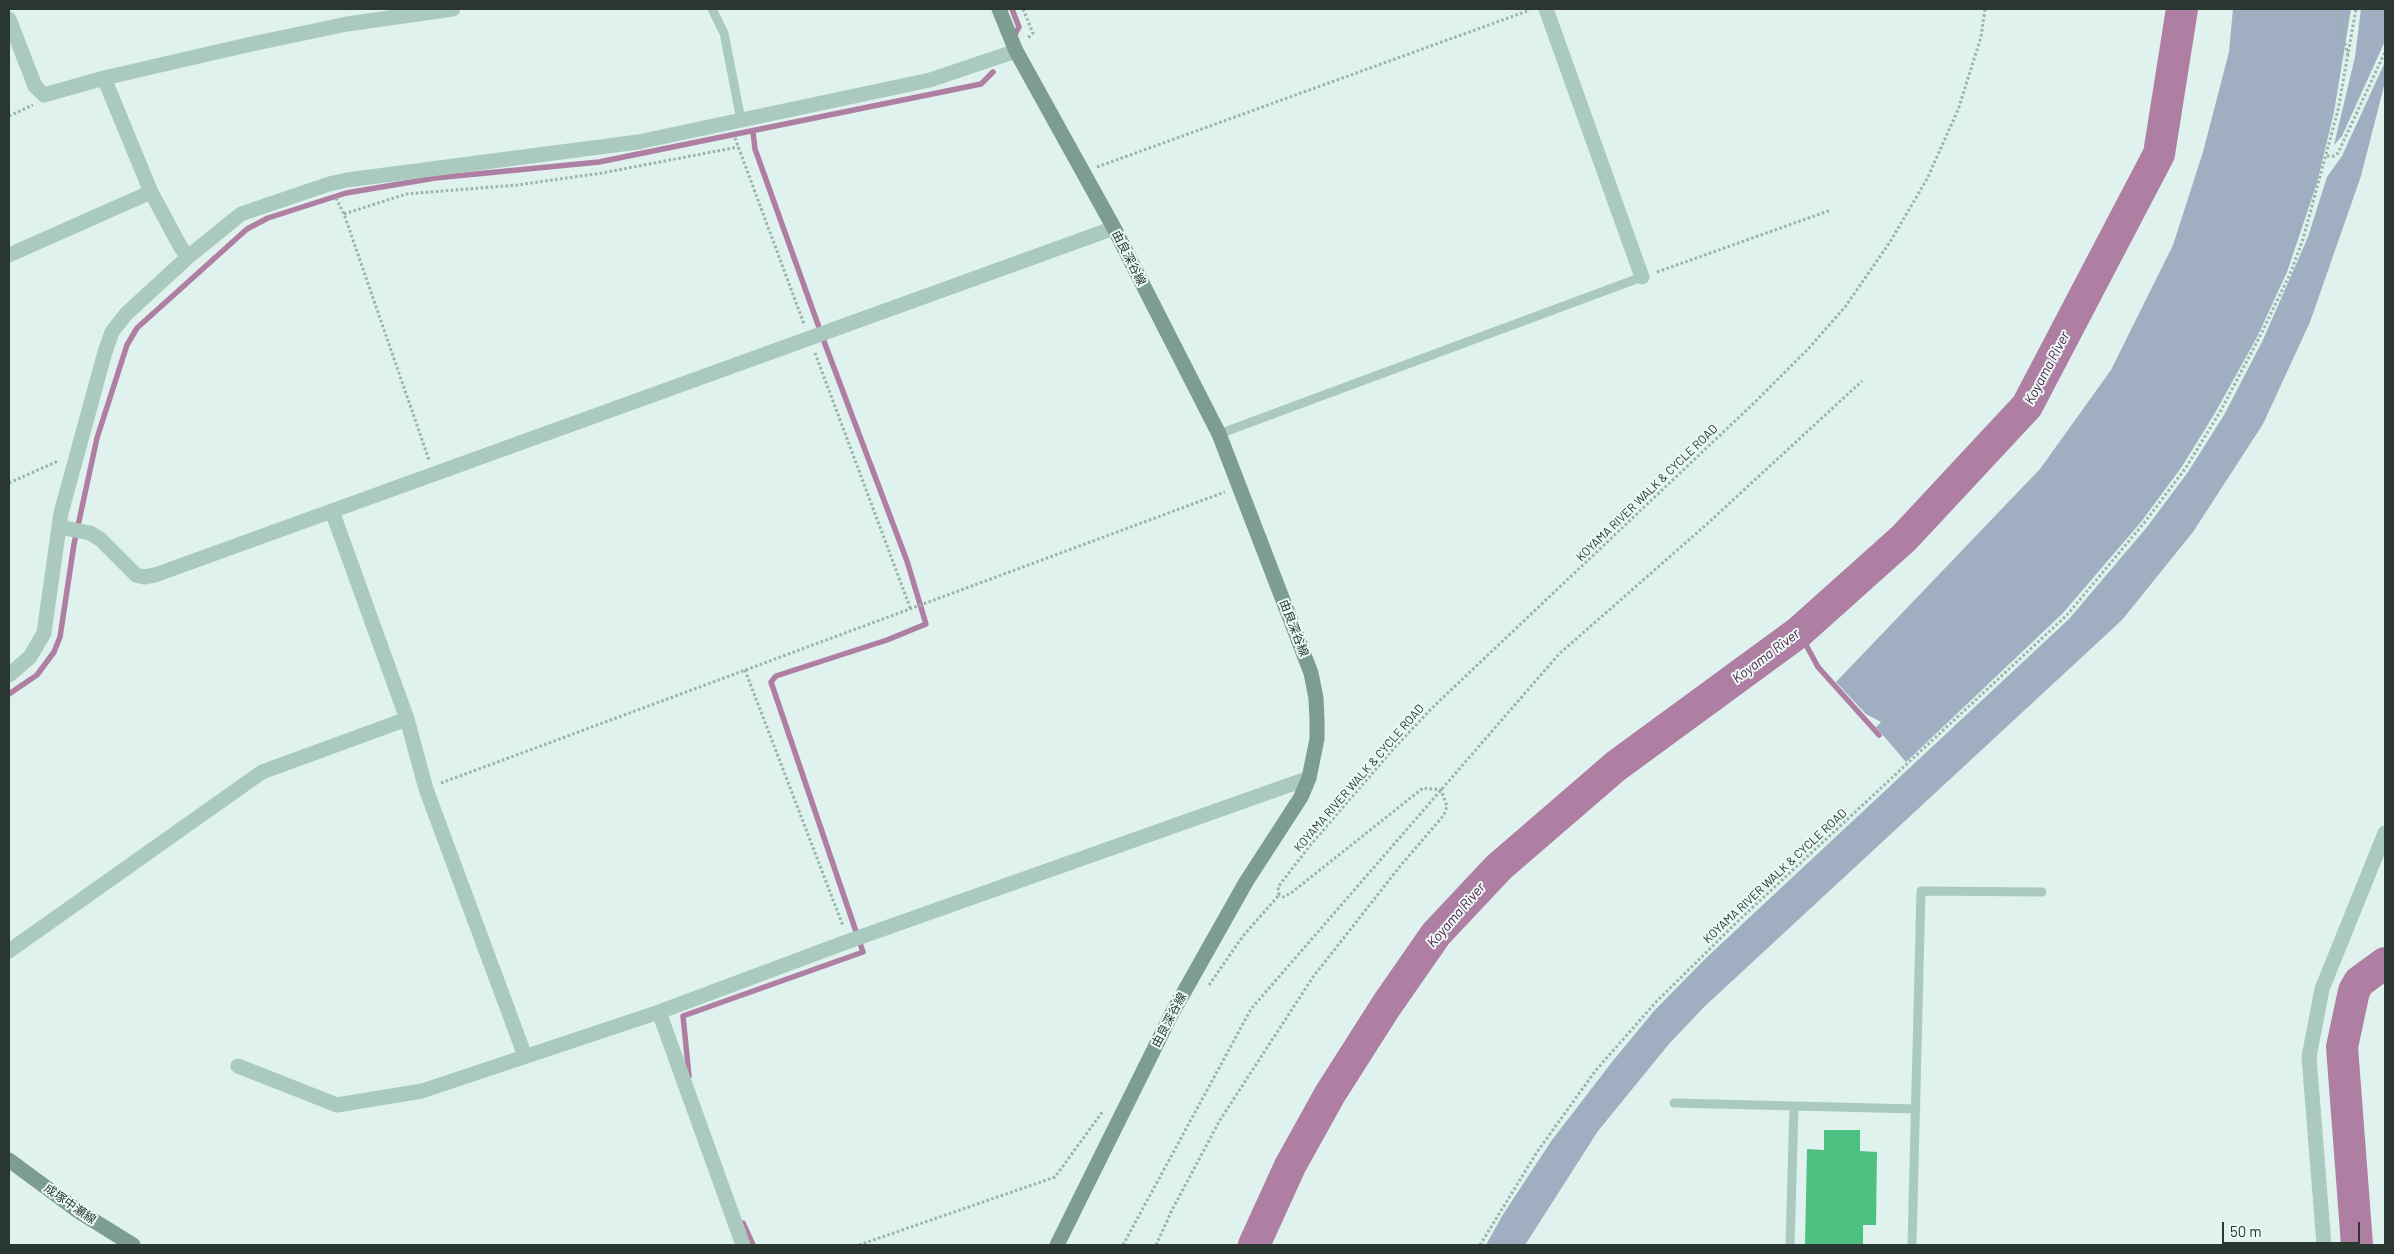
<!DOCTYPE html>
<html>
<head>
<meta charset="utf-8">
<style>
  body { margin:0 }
  #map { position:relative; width:2394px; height:1254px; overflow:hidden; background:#dff2ed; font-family:Barlow,sans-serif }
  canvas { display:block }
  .frame { position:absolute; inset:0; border:10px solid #2a3731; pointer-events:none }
  .scale { position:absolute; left:2222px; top:1222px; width:138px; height:22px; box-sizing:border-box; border:2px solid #2a3731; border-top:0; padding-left:6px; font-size:15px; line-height:18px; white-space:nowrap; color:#2a3731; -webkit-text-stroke:4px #ebf9f6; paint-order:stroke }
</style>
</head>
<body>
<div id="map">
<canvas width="2394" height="1254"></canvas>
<div class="frame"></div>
<div class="scale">50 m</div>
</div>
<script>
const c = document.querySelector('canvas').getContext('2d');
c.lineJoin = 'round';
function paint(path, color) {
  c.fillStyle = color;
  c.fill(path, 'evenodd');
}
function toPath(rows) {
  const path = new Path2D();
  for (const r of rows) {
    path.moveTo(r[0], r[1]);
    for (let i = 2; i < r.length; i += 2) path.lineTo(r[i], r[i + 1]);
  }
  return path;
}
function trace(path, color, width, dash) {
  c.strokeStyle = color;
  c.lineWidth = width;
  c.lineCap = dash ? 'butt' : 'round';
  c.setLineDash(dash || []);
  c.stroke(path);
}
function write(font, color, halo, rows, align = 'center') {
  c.font = font + ' Barlow,"Noto Sans JP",sans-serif';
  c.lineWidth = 4;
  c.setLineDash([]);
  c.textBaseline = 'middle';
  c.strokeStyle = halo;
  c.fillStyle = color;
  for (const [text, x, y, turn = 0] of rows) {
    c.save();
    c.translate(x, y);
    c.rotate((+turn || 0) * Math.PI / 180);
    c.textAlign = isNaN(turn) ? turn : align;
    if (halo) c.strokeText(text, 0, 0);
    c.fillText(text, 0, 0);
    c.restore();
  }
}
paint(toPath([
  [2233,9,2351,9,2334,112,2317,183,2287,272,2257,337,2215,413,2181,468,2141,522,2063,613,1906,762,1876,727,1881,722,1866,714,1836,682,2040,469,2111,370,2173,245,2203,152,2229,52],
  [2361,9,2385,9,2385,41,2342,136,2334,145,2355,57],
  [2385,62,2385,82,2361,176,2310,322,2263,424,2193,532,2122,620,1704,1007,1669,1044,1598,1131,1525,1245,1486,1245,1502,1216,1552,1140,1612,1062,1654,1011,1706,958,2069,619,2147,527,2188,472,2224,415,2263,340,2308,237,2327,177,2342,156]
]), '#9faec0');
trace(toPath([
  [1012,9,1019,27,1013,38],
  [1799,632,1818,667,1879,735],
  [9,694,37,675,54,652,60,637,74,544,97,438,127,345,137,328,247,229,268,218,346,193,435,178,599,162,981,84,993,72],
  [689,1076,683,1016,863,952,771,682,776,676,887,640,926,624,907,561,825,344,755,149,753,132],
  [743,1223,753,1245]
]), '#ae7fa2', 5.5);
trace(toPath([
  [1254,1245,1290,1166,1330,1094,1386,1006,1436,934,1499,867,1616,766,1799,632,1904,538,2027,406,2159,154,2182,9],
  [2357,1245,2342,1047,2354,991,2359,982,2385,963]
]), '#ae7fa2', 32);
paint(toPath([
  [1824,1130,1860,1130,1860,1151,1877,1152,1876,1225,1863,1225,1863,1245,1805,1245,1807,1149,1824,1150]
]), '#4ec082');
trace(toPath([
  [1023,9,1033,33,1027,39],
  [2337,9,2348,56],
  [9,116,33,105],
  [735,138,804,324],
  [2327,156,2334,156,2338,153,2385,52],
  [1097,167,1530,10],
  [336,198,344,214,429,460],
  [344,214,406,194,517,185,602,173,738,147],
  [1657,272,1831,210],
  [815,353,911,610],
  [9,483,58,461],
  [745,670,843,926],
  [441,783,1225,492],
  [1279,895,1278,887,1312,843,1396,746,1434,706,1754,403,1808,349,1845,307,1890,242,1927,179,1958,110,1981,37,1985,9],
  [1209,985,1243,936,1279,895],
  [859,1245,1055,1177,1103,1111],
  [1123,1245,1251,1009,1559,654,1707,524,1862,381],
  [1156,1245,1172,1210,1220,1120,1313,977,1401,865,1444,815,1447,806,1441,790,1423,788,1291,893,1283,897,1279,895],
  [1480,1245,1537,1152,1596,1070,1656,1002,1737,922,2067,615,2144,523,2185,469,2220,412,2259,338,2290,274,2303,239,2338,110,2356,9]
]), '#95b5aa', 3, [2.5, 2.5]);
trace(toPath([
  [712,9,724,33,741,120],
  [1219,434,1642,277],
  [1674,1103,1916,1109],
  [1790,1245,1794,1106],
  [1912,1245,1921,891,2042,892]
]), '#abcabf', 9);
trace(toPath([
  [1546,9,1642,277],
  [9,19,35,86,44,95,104,78,247,45,347,24,453,9],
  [104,78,151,192,180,246,188,257],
  [9,255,151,192],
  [332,511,407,719,426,789,525,1056],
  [59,527,90,533,100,539,136,575,144,577,155,575,1114,228],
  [9,675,30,657,44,633,61,513,105,352,112,332,126,314,188,257,241,214,329,184,347,180,638,142,930,80,1016,51],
  [9,951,262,772,407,719],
  [659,1012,743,1245],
  [238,1066,337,1105,422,1091,659,1012,849,941,1309,778],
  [2324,1245,2309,1057,2322,989,2385,833]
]), '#abcabf', 15);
trace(toPath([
  [999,9,1016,51,1114,228,1219,434,1311,673,1316,698,1317,720,1317,739,1309,778,1301,797,1246,882,1171,1015,1057,1245],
  [9,1160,78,1211,133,1245]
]), '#7c9d8f', 15);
write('12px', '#2a3731', '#ebf9f6', [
  ["由良深谷線",1129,258,63],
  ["KOYAMA RIVER WALK & CYCLE ROAD",1647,493,-44],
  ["由良深谷線",1294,628,69],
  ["KOYAMA RIVER WALK & CYCLE ROAD",1359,778,-49],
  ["KOYAMA RIVER WALK & CYCLE ROAD",1775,876,-43],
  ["由良深谷線",1169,1020,-62],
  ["成塚中瀬線",70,1204,35]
]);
write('italic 14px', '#572148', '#ebf9f6', [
  ["Koyama River",2047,368,-62],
  ["Koyama River",1766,656,-37],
  ["Koyama River",1456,915,-49]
]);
</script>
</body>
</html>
